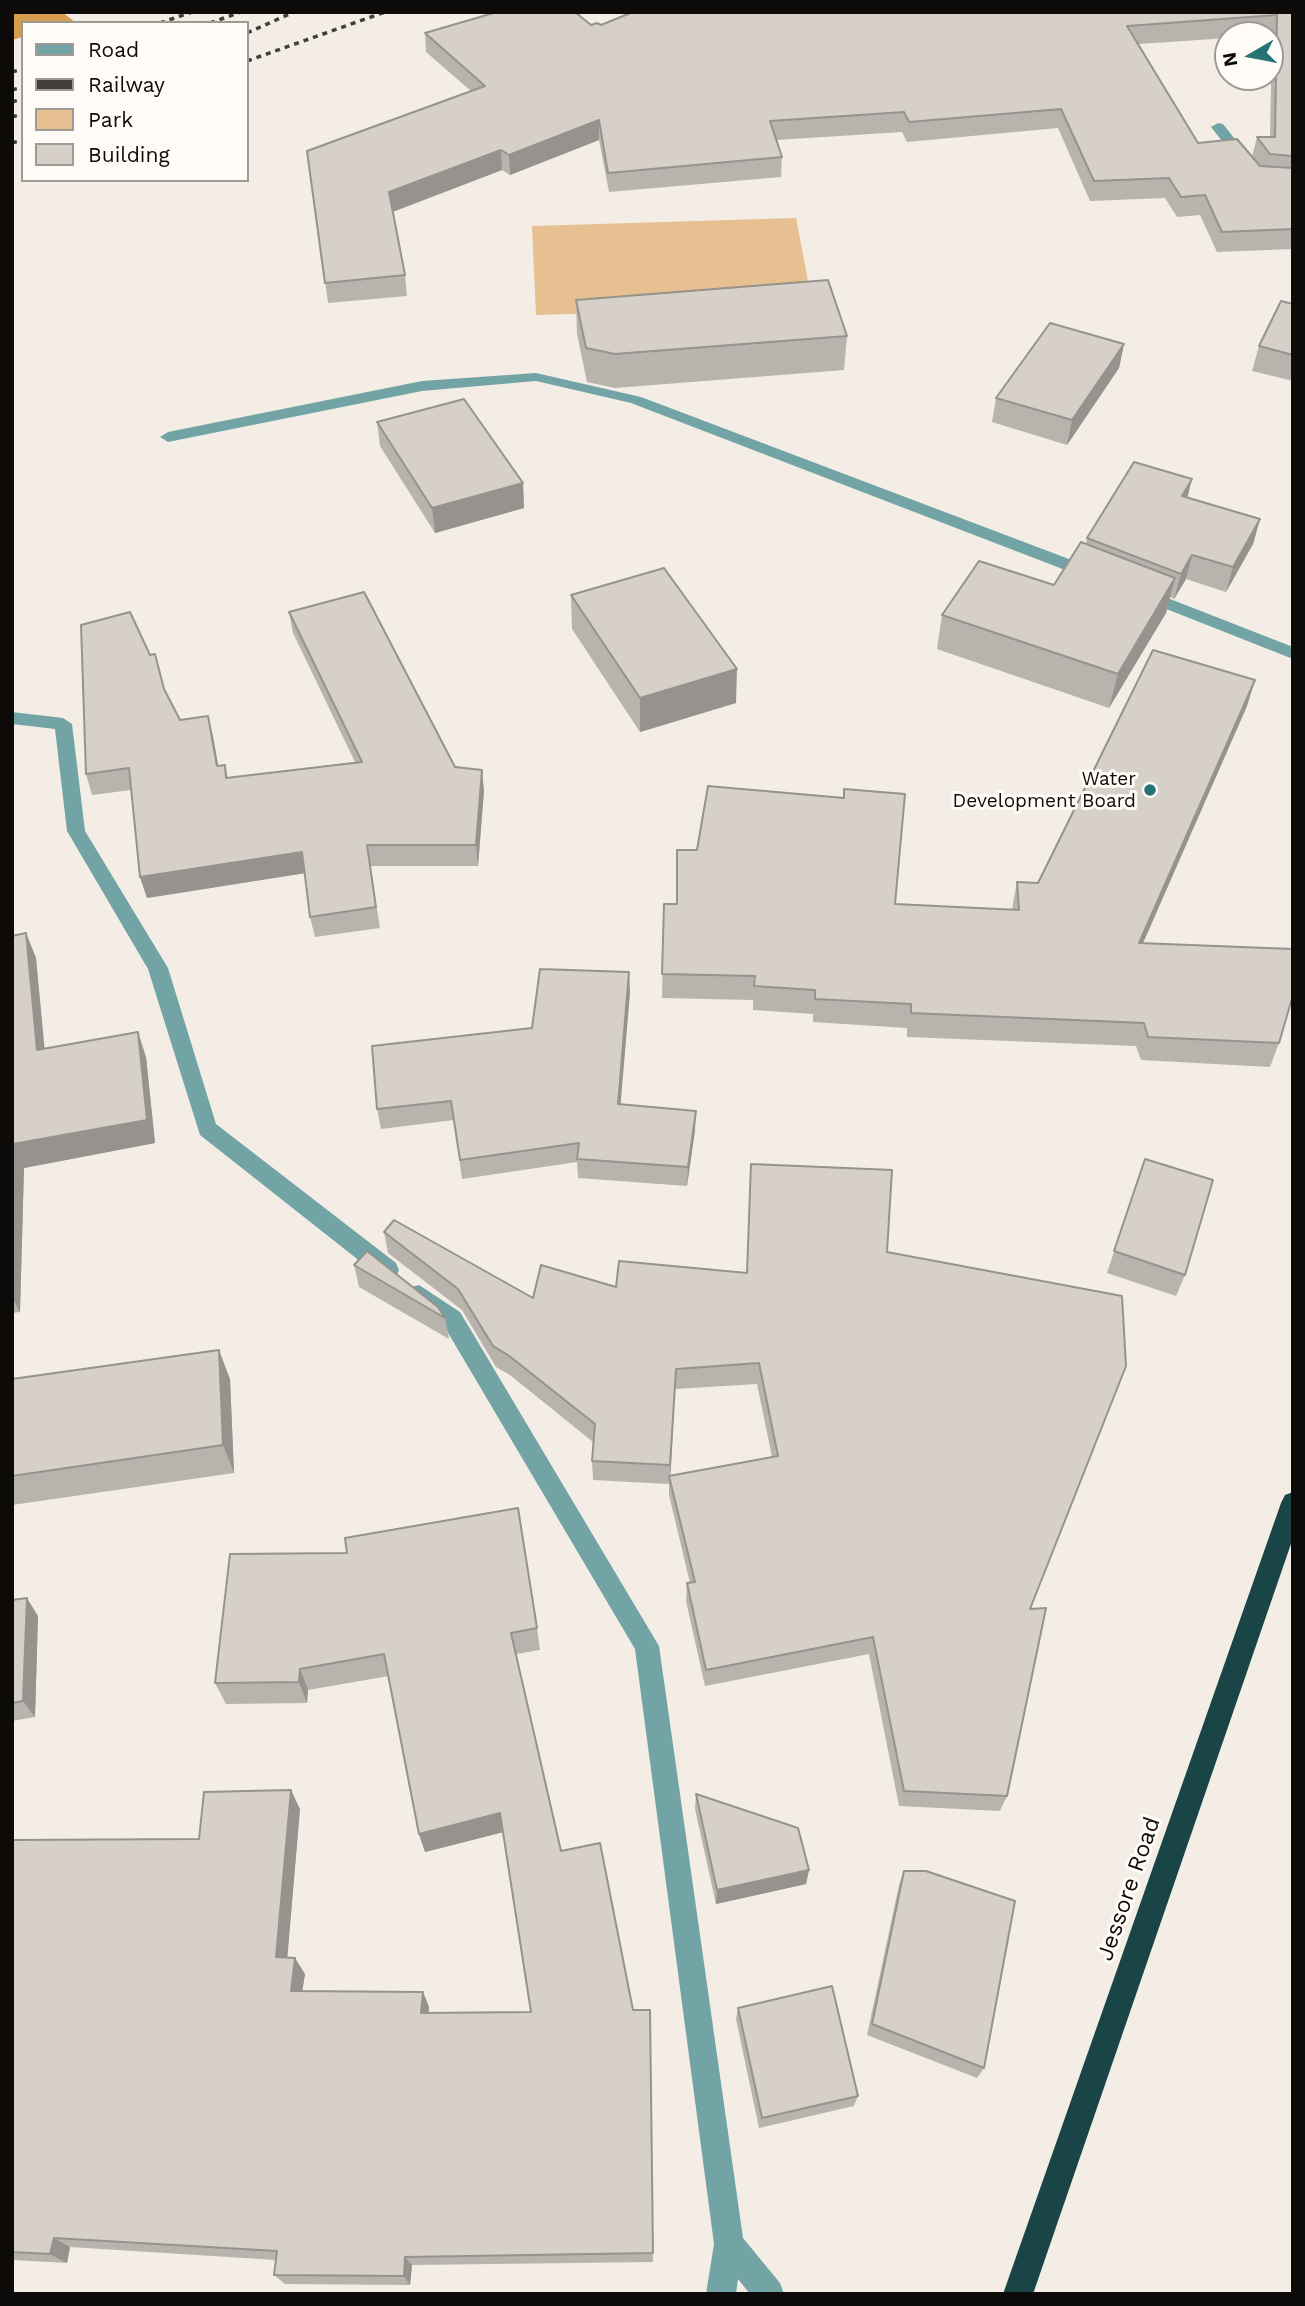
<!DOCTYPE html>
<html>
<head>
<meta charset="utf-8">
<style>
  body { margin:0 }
  #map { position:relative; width:1305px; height:2306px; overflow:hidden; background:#f3ede5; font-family:"Work Sans",sans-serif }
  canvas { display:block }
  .frame { position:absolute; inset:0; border:14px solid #0d0b09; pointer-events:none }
  .legend { position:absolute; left:21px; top:21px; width:228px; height:161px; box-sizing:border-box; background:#fffbf6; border:2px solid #9e9b97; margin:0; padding:9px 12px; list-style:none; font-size:21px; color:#0d0b09 }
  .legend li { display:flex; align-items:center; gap:14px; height:35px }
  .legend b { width:35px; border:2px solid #9e9b97 }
  .north { position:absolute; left:1214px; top:21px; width:70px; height:70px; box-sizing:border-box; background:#fffbf6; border:2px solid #9e9b97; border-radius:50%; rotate:260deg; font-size:19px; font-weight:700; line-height:28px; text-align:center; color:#0d0b09 }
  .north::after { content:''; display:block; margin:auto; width:24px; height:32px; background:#277275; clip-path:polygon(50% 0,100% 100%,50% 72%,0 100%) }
</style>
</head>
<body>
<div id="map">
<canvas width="1305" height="2306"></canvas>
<div class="frame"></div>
<ul class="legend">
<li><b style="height:9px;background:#72a4a6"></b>Road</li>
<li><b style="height:9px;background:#423f3b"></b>Railway</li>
<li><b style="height:19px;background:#e6c090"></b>Park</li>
<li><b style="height:19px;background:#d7d0c9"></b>Building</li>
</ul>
<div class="north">N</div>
</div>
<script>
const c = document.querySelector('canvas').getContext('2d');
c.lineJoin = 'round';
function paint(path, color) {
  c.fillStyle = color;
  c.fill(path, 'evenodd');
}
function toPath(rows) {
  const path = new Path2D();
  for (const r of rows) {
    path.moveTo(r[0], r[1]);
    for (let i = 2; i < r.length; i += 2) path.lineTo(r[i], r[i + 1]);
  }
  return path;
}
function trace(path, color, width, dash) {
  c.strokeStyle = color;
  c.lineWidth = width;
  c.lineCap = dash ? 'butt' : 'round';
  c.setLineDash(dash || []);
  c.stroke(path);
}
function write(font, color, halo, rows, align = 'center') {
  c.font = font + ' "Work Sans",sans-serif';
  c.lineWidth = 6;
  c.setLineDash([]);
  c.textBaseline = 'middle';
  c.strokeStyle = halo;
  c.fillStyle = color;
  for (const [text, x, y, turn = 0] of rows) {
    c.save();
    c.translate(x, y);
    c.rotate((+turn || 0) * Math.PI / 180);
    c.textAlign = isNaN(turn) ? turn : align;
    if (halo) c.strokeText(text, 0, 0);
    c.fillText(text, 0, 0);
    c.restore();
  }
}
paint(toPath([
  [796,218,813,307,536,315,532,226]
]), '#e6c090');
paint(toPath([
  [12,12,62,12,75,22,23,23,23,37,12,40]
]), '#d69d4e');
paint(toPath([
  [1218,123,1223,124,1264,176,1293,178,1293,186,1255,183,1211,127,1218,123],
  [536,373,641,397,1098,570,1100,574,1092,579,1086,578,631,403,536,381,422,391,168,442,160,437,168,432,422,381,536,373],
  [1142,588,1293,647,1293,659,1136,597,1134,593,1136,589,1142,588],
  [12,712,63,718,72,724,85,831,168,968,216,1124,396,1263,399,1270,396,1277,388,1279,380,1277,200,1135,148,969,67,831,55,729,12,724,12,712],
  [419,1285,460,1312,659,1646,743,2238,780,2283,784,2294,750,2294,738,2279,736,2294,706,2294,714,2244,635,1649,444,1326,411,1301,408,1294,411,1287,419,1285]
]), '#72a4a6');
paint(toPath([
  [1293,1492,1293,1538,1033,2294,1003,2294,1281,1503,1285,1495,1293,1492]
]), '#1a4547');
trace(toPath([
  [160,23,192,12],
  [210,23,241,12],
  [247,33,294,12],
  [247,61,385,12],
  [12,72,23,69],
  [12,90,23,87],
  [12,102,23,99],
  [12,117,23,114],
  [12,143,23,140]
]), '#423f3b', 3.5, [5, 5]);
paint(toPath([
  [1293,12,1293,249,1217,252,1200,215,1177,217,1165,198,1090,201,1058,128,907,142,902,132,776,140,782,157,781,177,609,192,599,140,510,175,502,170,393,212,405,275,407,296,328,303,307,151,471,91,426,52,425,33,601,25],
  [1228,35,1272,35,1270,137,1257,137,1252,157,1198,143,1139,44,1228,38],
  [576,300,847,336,844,370,615,388,587,382,577,334],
  [1293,304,1293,381,1252,371,1259,346],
  [1124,344,1119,368,1067,445,992,422,996,398],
  [377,422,523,483,524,508,435,533,380,446],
  [1192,479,1187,497,1260,519,1253,544,1226,592,1186,579,1174,599,1170,597,1166,613,1109,708,937,649,942,615,1054,585,1086,544,1087,538],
  [571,595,736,703,640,732,572,629],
  [289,612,455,767,484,790,478,866,370,866,380,928,315,937,310,917,305,873,147,898,140,877,131,790,92,795,86,774,164,689,180,720,208,716,218,766,225,765,228,778,355,762,293,633],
  [1247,706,1143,943,1279,1043,1270,1067,1141,1060,1136,1046,907,1037,907,1028,813,1022,813,1014,753,1010,753,1000,662,998,664,904,895,904,1012,909,1017,882,1038,883],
  [26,933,36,958,44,1049,146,1057,155,1143,24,1168,20,1312,12,1313,12,936],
  [630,992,620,1104,695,1130,687,1186,578,1178,577,1162,462,1179,454,1120,381,1129,377,1109,532,1028],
  [1145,1159,1185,1275,1176,1296,1107,1273],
  [751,1164,887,1252,1030,1609,1007,1796,1000,1811,899,1806,869,1654,705,1686,686,1601,687,1583,690,1583,669,1495,669,1484,593,1480,592,1461,593,1442,510,1375,496,1367,462,1310,388,1253,384,1232,533,1298,616,1287,747,1273],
  [757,1384,772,1457,670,1476,675,1389],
  [354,1265,445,1318,449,1339,359,1287],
  [12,1379,230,1379,234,1473,12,1505],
  [12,1600,38,1616,35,1717,12,1721],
  [537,1628,540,1650,516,1654,561,1851,633,2010,650,2010,653,2262,412,2265,410,2285,285,2284,274,2275,276,2260,70,2247,67,2263,12,2260,12,1840,199,1839,300,1809,287,1958,305,1974,302,1991,423,1992,429,2007,428,2013,531,2012,503,1832,425,1852,419,1834,389,1676,308,1690,307,1703,226,1704,215,1683],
  [696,1794,809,1870,806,1884,716,1904,695,1809],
  [904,1871,984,2068,977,2078,867,2035,899,1885],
  [738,2008,858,2096,854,2106,759,2128,736,2019]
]), '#b9b3ad');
paint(toPath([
  [599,120,599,140,510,175,509,155],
  [501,150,502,170,392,212,389,192],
  [1124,344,1119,368,1067,445,1072,420],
  [1192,479,1186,503,1182,496],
  [523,483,524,508,435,533,432,508],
  [1260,519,1253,544,1226,592,1233,567],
  [1192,555,1186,579,1174,599,1181,574],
  [1175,578,1166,613,1109,708,1118,674],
  [737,669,736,703,640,732,640,698],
  [1255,680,1247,706,1132,968,1139,943],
  [208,716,213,736,222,787,217,766],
  [482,770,484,790,478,866,476,845],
  [302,852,306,873,147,898,140,877],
  [26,933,36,958,47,1074,37,1050],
  [629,972,630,992,619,1123,618,1104],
  [138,1032,146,1057,155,1143,24,1168,20,1312,12,1297,12,1181,13,1144],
  [696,1111,695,1130,687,1186,688,1167],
  [219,1350,230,1379,234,1473,223,1445],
  [676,1369,675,1389,670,1484,670,1465],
  [27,1598,38,1616,35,1717,23,1701],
  [300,1669,308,1690,307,1703,299,1682],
  [291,1790,300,1809,286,1973,276,1957],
  [500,1813,504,1832,425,1852,419,1834],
  [809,1870,806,1884,716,1904,717,1890],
  [295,1958,305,1974,300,2006,291,1991],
  [423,1992,429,2007,428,2028,421,2013],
  [54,2238,70,2247,67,2263,50,2254],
  [405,2257,412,2265,410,2285,404,2276]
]), '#96928d');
const building = toPath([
  [497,12,575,12,591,25,597,23,601,25,633,12,1293,12,1293,156,1270,154,1257,137,1275,137,1277,15,1127,26,1198,143,1237,139,1260,166,1293,168,1293,229,1222,232,1205,195,1181,197,1169,178,1094,181,1061,109,909,122,904,112,770,121,782,157,608,173,599,120,509,155,501,150,389,192,405,275,325,283,307,151,485,86,425,33,497,12],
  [828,280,847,336,615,354,586,348,576,300,828,280],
  [1281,301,1293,304,1293,355,1259,346,1281,301],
  [1050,323,1124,344,1072,420,996,398,1050,323],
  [464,399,523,483,432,508,377,422,464,399],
  [1134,462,1192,479,1182,496,1260,519,1233,567,1192,555,1181,574,1087,538,1134,462],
  [1081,542,1175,578,1118,674,942,615,979,561,1054,585,1081,542],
  [664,568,737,669,640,698,571,595,664,568],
  [364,592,455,767,482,770,476,845,367,845,376,907,310,917,302,852,140,877,129,768,86,774,81,625,130,612,150,655,155,654,164,689,180,720,208,716,217,766,225,765,226,778,362,762,289,612,364,592],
  [1153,650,1255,680,1139,943,1293,949,1293,995,1279,1043,1148,1037,1144,1023,911,1013,911,1004,815,999,815,990,754,986,755,976,662,974,664,904,677,904,677,850,697,850,708,786,844,798,844,789,905,794,895,904,1019,910,1017,882,1038,883,1153,650],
  [26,933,37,1050,138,1032,147,1120,13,1144,12,1181,12,936,26,933],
  [540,969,629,972,618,1104,696,1111,688,1167,577,1159,579,1143,460,1160,451,1101,377,1109,372,1046,532,1028,540,969],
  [1145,1159,1213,1180,1185,1275,1114,1251,1145,1159],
  [751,1164,892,1170,887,1252,1122,1296,1126,1366,1030,1609,1046,1608,1007,1796,904,1791,873,1637,706,1670,687,1583,695,1582,669,1476,778,1456,759,1363,676,1369,670,1465,592,1461,595,1424,508,1355,493,1346,458,1289,384,1232,394,1220,533,1298,541,1265,616,1287,619,1261,747,1273,751,1164],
  [367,1251,438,1307,445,1318,354,1265,367,1251],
  [219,1350,223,1445,12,1476,12,1379,219,1350],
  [518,1508,537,1628,511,1633,561,1851,600,1843,633,2010,650,2010,653,2253,405,2257,404,2276,274,2275,277,2251,54,2238,50,2254,12,2252,12,1840,199,1839,204,1792,291,1790,276,1957,295,1958,291,1991,423,1992,421,2013,531,2012,500,1813,419,1834,384,1654,300,1669,299,1682,215,1683,230,1554,347,1553,345,1538,518,1508],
  [27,1598,23,1701,12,1703,12,1600,27,1598],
  [696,1794,798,1828,809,1870,717,1890,696,1794],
  [904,1871,926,1871,1015,1901,984,2068,872,2024,904,1871],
  [832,1986,858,2096,762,2118,738,2008,832,1986]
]);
paint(building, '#d7d0c9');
trace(building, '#96928d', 2);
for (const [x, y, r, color] of [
  [1150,790,7,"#277275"]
]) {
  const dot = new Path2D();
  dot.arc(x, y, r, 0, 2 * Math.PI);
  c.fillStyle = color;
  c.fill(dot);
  trace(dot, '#fffbf6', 2.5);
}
write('19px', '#0d0b09', '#fffbf6', [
  ["Water",1136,779],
  ["Development Board",1136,801]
], 'right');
write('23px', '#0d0b09', '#fffbf6', [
  ["Jessore Road",1129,1889,-71]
]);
</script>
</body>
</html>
